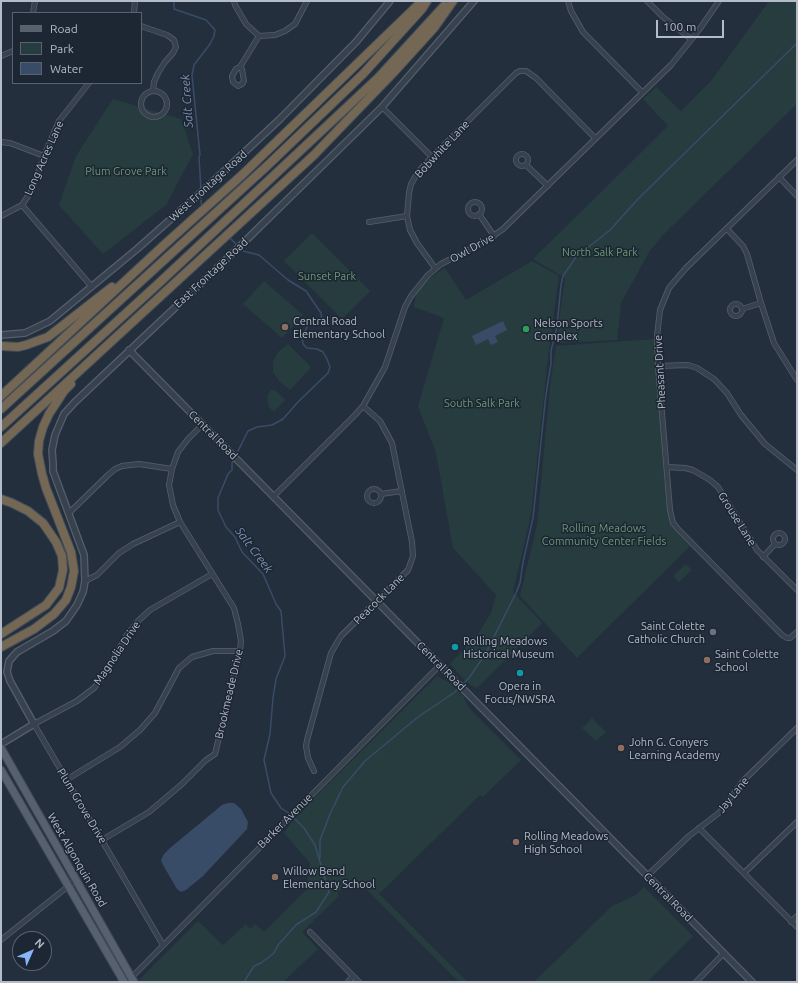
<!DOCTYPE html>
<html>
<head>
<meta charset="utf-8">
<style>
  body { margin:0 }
  #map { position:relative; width:798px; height:983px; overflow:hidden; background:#242f3e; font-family:Ubuntu,sans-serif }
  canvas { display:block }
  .frame { position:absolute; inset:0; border:2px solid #b4bcc9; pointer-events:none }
  .legend { position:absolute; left:12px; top:12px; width:130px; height:72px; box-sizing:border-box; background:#1d2633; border:1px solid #59626f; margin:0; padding:5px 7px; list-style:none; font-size:12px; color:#b4bcc9 }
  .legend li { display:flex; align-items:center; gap:8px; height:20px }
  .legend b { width:20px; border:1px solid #59626f }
  .north { position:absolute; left:12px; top:931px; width:40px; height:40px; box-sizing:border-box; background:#1d2633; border:1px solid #59626f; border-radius:50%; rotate:45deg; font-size:11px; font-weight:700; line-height:16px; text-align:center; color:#b4bcc9 }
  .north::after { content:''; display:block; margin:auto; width:14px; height:18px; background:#8ab4f8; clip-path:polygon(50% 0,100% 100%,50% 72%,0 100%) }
  .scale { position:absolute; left:656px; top:20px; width:68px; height:18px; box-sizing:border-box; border:2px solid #b4bcc9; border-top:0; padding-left:5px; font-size:12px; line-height:14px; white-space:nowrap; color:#b4bcc9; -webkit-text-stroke:3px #1d2633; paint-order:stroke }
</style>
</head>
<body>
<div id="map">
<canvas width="798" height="983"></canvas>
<div class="frame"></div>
<ul class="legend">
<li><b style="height:5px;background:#56606e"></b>Road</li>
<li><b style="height:11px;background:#263c3f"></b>Park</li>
<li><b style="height:11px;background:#394c67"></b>Water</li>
</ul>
<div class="north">N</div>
<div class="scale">100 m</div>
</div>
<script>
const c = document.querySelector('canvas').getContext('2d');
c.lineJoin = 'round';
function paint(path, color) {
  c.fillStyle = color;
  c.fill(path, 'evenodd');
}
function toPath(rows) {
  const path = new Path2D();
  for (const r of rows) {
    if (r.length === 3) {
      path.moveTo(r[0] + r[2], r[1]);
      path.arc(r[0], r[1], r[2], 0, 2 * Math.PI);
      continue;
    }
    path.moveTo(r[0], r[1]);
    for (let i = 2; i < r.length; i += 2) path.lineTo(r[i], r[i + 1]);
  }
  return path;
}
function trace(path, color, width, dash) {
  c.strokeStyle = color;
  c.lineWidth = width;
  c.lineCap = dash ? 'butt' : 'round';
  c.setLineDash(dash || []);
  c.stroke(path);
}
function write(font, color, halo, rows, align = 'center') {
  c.font = font + ' Ubuntu,sans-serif';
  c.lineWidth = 3;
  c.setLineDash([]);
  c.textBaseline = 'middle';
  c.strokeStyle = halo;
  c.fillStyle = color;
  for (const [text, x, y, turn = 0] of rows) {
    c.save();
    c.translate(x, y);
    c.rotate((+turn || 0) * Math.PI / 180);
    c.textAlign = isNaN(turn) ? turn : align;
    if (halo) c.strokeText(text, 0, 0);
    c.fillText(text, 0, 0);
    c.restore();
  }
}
paint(toPath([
  [769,1,797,1,797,104,662,236,649,252,621,303,617,340,556,343,565,278,533,259,668,126,643,99,656,87,681,111,711,81],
  [113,99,181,119,193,154,166,205,103,254,59,205,76,156],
  [312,233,370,291,342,319,284,261],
  [532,261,559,276,549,350,531,515,513,592,542,623,477,688,467,683,450,664,478,634,491,613,496,595,453,548,436,453,418,406,444,318,414,307,416,293,430,278,445,268,466,300],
  [264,281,303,315,282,338,243,304],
  [654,339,666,499,671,526,690,546,577,658,520,596,537,525,550,386,556,346],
  [288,344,310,366,310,369,290,390,279,381,273,372,273,362,278,352],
  [271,390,275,390,285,400,274,412,269,407,267,397],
  [686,564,692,570,679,582,673,576],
  [437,676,450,683,464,697,468,707,521,760,483,797,480,795,379,894,468,982,459,982,354,877,337,893,339,896,302,932,318,949,283,982,141,982,139,980,198,921,223,945,246,924,250,929,255,924,264,932,306,890,310,863,284,833,291,823,314,798],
  [592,718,606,732,596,741,582,728],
  [644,887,693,936,647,982,534,982,612,906,636,895]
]), '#263c3f');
paint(toPath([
  [503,321,507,330,495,336,498,342,491,345,488,339,476,345,472,336],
  [228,803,234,803,241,809,248,822,247,829,203,876,186,890,181,892,177,889,163,865,161,860,164,854,170,848,222,805]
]), '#394c67');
trace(toPath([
  [174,1,174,9,206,20,215,30,214,36,210,44,194,65,192,75,200,155,199,157,201,190],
  [200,195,202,208],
  [231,239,243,251,259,255,288,280,306,291,321,313,322,321,313,325,308,325,302,337,303,344,307,348,317,349,323,352,327,359,330,367,328,373,298,402,283,419,272,425,257,427,248,431,235,457],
  [234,460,232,463,232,470,228,474,218,498,218,510,226,527,235,537,242,552,263,574,276,604,281,611,285,656,276,679,273,698,270,734,264,760,271,793,281,808,290,814],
  [320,858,320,840,330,814,343,787,365,761,418,717,455,692,469,678,486,653,516,593,520,583,523,562,533,518,546,394,551,364,551,351,557,326,561,285,563,276,576,257,610,230,638,199,797,43],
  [244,982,254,966,261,963,274,953,278,945,296,925,316,912,329,892,315,845,304,828,293,817]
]), '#394c67', 1.5);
const minor = toPath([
  [234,1,235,5,246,24,259,36],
  [568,1,571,11,583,32,642,92],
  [647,1,663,17,691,39],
  [33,13,35,1],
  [134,13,135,1],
  [141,26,167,35,174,40,176,47,173,53,165,62,158,73,154,82,153,91],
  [1,56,13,51],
  [240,67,242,69,244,81,242,84,238,86,233,82,232,76,236,69,240,67,259,36,275,35,285,31,295,24,307,1],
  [89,83,59,121,44,156,32,190,22,205,92,287],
  [154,104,13],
  [382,107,432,157],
  [1,142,10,143,44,156],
  [522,160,6],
  [797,160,686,268,669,288,660,310,657,336,658,366,670,510,673,523,678,529,782,635,787,638,790,638,797,632],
  [526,165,548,186],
  [779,177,797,196],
  [475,209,7],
  [479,214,494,236],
  [1,216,22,205],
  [369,222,407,216],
  [727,229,743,246,747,254,761,303,774,343,797,380],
  [435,268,417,243,410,230,407,216,409,193,411,184,418,172,426,163,516,73,520,71,526,71,536,78,595,138],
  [736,310,6],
  [742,309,761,303],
  [658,366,688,365,697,368,714,379,727,393,741,415,765,444,797,470],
  [667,467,685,468,693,470,710,480,718,487,757,550,797,590],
  [374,496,7],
  [381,494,402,491],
  [274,496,355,415,363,406,385,367,405,307,411,296,428,275,441,264,486,241,503,229,671,65,699,30,719,1],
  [69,513,107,476,115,469,122,466,139,464,172,469],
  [779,539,6],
  [763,557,775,544],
  [85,581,97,575,119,553,133,544,180,522],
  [314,771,308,758,306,746,307,740,331,653,341,636,408,570,413,556,412,542,392,443,380,421,363,406],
  [66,780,120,747,140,730,155,713,179,668,192,657,213,651,240,651],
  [699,828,797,927],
  [102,840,149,812,181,785,206,760,215,754,240,651,241,641,238,624,234,608,180,522,173,505,169,485,172,469,178,452,188,439,203,424],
  [744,873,797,822],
  [647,876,689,836,720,812,743,781,797,728],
  [791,922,797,916],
  [310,932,359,982],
  [1,940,76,880],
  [163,945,34,724,77,701,94,688,103,676,127,635,138,621,150,610,212,574],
  [131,978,440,665],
  [348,982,353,976],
  [696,982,724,953]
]);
const tertiary = toPath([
  [1,335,25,333,50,321,137,249,206,188,279,120,356,42,390,1],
  [129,350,752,982],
  [1,744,34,724,10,681,7,672,9,661,17,652,53,631,66,621,77,605,83,592,85,581,84,555,53,471,53,464,52,450,55,435,64,414,75,402,233,253,382,107,474,1]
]);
const primary = toPath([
  [1,748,134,982],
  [1,770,124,982]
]);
const motorway = toPath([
  [1,346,18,347,26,345,48,337,112,287],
  [1,396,164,245,242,175,422,1],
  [1,409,267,166,363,74,422,9,427,1],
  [1,427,158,284,378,78,444,6],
  [1,443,314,155,394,72,434,28,453,1],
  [1,499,12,503,28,511,43,523,56,542,62,556,63,570,59,588,46,605,1,634],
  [1,647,34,629,54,614,66,600,71,587,74,571,71,552,46,488,42,474,38,454,39,441,43,427,49,414,64,391,71,384]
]);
trace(minor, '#565f6c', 6);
trace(tertiary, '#565f6c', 8);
trace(primary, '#414a57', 9);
trace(motorway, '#434c59', 10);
trace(minor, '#38414e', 4.5);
trace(tertiary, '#38414e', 5.5);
trace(primary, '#56606e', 7);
trace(motorway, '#746855', 8);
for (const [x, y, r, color] of [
  [285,327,4,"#8d6e63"],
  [526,329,4,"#2e9e5b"],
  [713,632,4,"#6b7280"],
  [455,647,4,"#0f9aa8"],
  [707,660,4,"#8d6e63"],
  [520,673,4,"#0f9aa8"],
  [621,748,4,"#8d6e63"],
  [516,842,4,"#8d6e63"],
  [275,877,4,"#8d6e63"]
]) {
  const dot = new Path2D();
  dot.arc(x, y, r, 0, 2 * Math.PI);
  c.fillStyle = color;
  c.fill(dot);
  trace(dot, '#1d2633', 1.5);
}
write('11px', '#b4bcc9', '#1d2633', [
  ["Bobwhite Lane",442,149,-47],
  ["Long Acres Lane",44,158,-66],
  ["West Frontage Road",208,186,-42],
  ["Owl Drive",472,248,-29],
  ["East Frontage Road",211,273,-43],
  ["Pheasant Drive",660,372,-93],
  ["Central Road",213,435,45],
  ["Grouse Lane",737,519,58],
  ["Peacock Lane",379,599,-45],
  ["Magnolia Drive",117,653,-56],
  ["Central Road",441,666,45],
  ["Brookmeade Drive",229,694,-77],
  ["Jay Lane",733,795,-51],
  ["Plum Grove Drive",82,806,59],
  ["Barker Avenue",285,821,-45],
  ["West Algonquin Road",77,860,60],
  ["Central Road",668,897,45]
]);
write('11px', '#6b9a76', '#1d2633', [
  ["Plum Grove Park",126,171],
  ["North Salk Park",600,252],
  ["Sunset Park",327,276],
  ["South Salk Park",482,403],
  ["Rolling Meadows",604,528],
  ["Community Center Fields",604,541]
]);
write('11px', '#b4bcc9', '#1d2633', [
  ["Central Road",293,321],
  ["Elementary School",293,334],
  ["Nelson Sports",534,323],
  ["Complex",534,336],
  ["Saint Colette",705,626,"right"],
  ["Catholic Church",705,639,"right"],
  ["Rolling Meadows",463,641],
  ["Historical Museum",463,654],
  ["Saint Colette",715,654],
  ["School",715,667],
  ["Opera in",520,686,"center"],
  ["Focus/NWSRA",520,699,"center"],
  ["John G. Conyers",629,742],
  ["Learning Academy",629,755],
  ["Rolling Meadows",524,836],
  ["High School",524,849],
  ["Willow Bend",283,871],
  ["Elementary School",283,884]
], 'left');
write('italic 12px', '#7c92b1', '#1d2633', [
  ["Salt Creek",187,101,-94],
  ["Salt Creek",254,550,53]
]);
</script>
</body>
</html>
